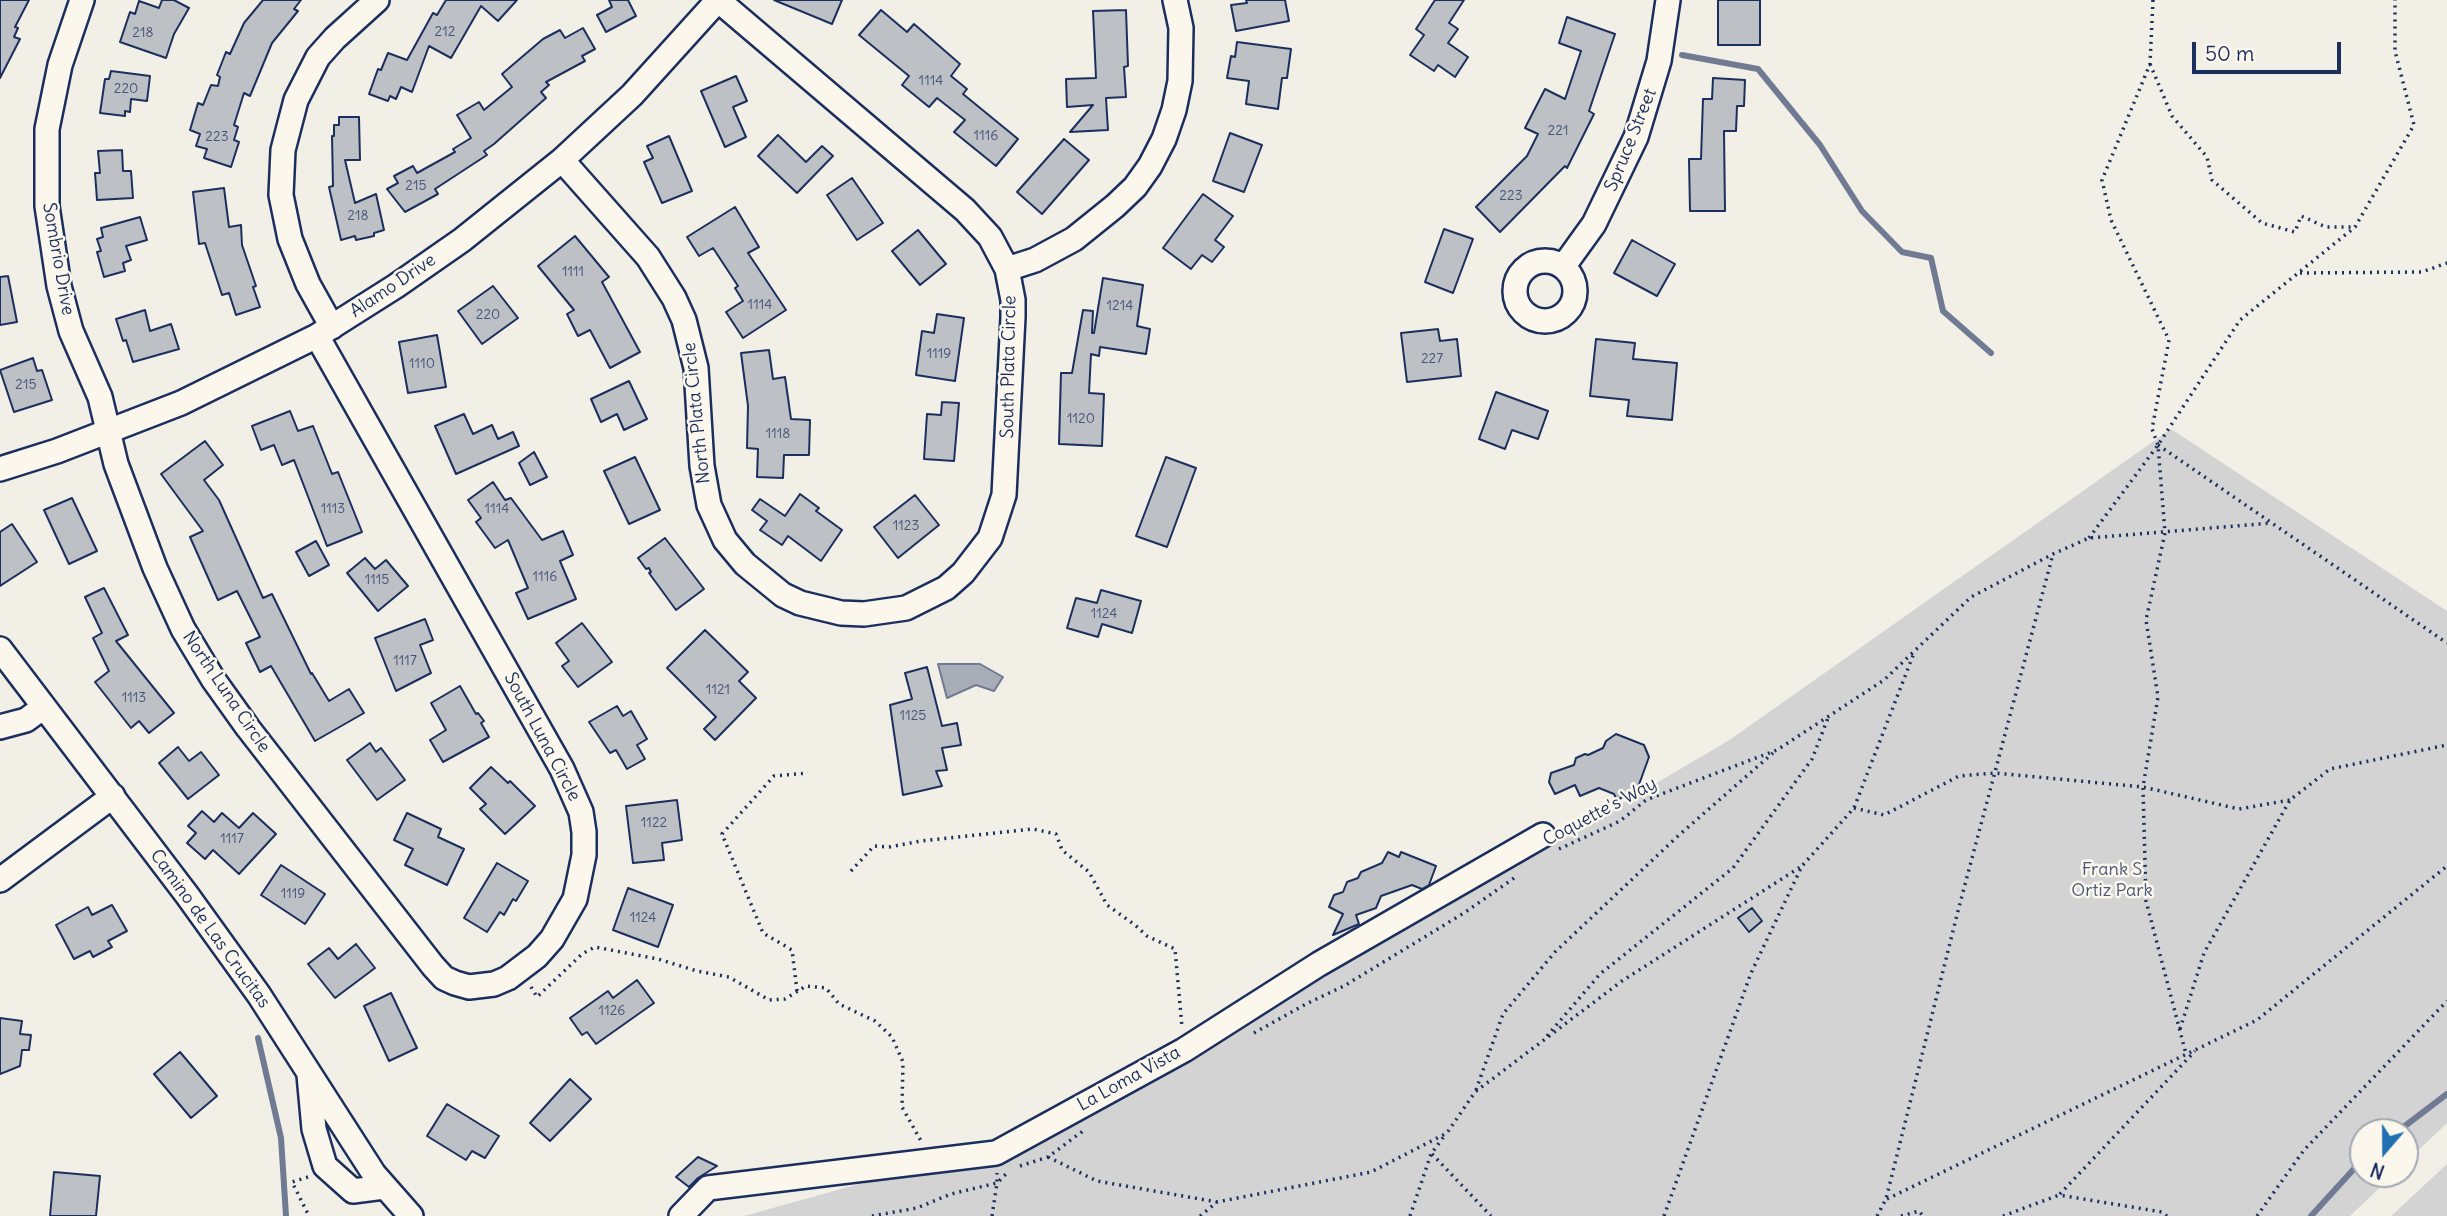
<!DOCTYPE html>
<html>
<head>
<meta charset="utf-8">
<style>
  body { margin:0 }
  #map { position:relative; width:2447px; height:1216px; overflow:hidden; background:#f2efe6; font-family:Delius,sans-serif }
  canvas { display:block }
  .north { position:absolute; left:2349px; top:1118px; width:70px; height:70px; box-sizing:border-box; background:#fbf7ec; border:2px solid #a1a7b3; border-radius:50%; rotate:200deg; font-size:19px; font-weight:700; line-height:28px; text-align:center; color:#1b2f5e }
  .north::after { content:''; display:block; margin:auto; width:24px; height:32px; background:#1f6fb2; clip-path:polygon(50% 0,100% 100%,50% 72%,0 100%) }
  .scale { position:absolute; left:2192px; top:42px; width:149px; height:32px; box-sizing:border-box; border:4px solid #1b2f5e; border-top:0; padding-left:9px; font-size:21px; line-height:24px; white-space:nowrap; color:#1b2f5e; -webkit-text-stroke:5px #fbf7ec; paint-order:stroke }
</style>
</head>
<body>
<div id="map">
<canvas width="2447" height="1216"></canvas>
<div class="north">N</div>
<div class="scale">50 m</div>
</div>
<script>
const c = document.querySelector('canvas').getContext('2d');
c.lineJoin = 'round';
function paint(path, color) {
  c.fillStyle = color;
  c.fill(path, 'evenodd');
}
function toPath(rows) {
  const path = new Path2D();
  for (const r of rows) {
    if (r.length === 3) {
      path.moveTo(r[0] + r[2], r[1]);
      path.arc(r[0], r[1], r[2], 0, 2 * Math.PI);
      continue;
    }
    path.moveTo(r[0], r[1]);
    for (let i = 2; i < r.length; i += 2) path.lineTo(r[i], r[i + 1]);
  }
  return path;
}
function trace(path, color, width, dash) {
  c.strokeStyle = color;
  c.lineWidth = width;
  c.lineCap = dash ? 'butt' : 'round';
  c.setLineDash(dash || []);
  c.stroke(path);
}
function write(font, color, halo, rows, align = 'center') {
  c.font = font + ' Delius,sans-serif';
  c.lineWidth = 5;
  c.setLineDash([]);
  c.textBaseline = 'middle';
  c.strokeStyle = halo;
  c.fillStyle = color;
  for (const [text, x, y, turn = 0] of rows) {
    c.save();
    c.translate(x, y);
    c.rotate((+turn || 0) * Math.PI / 180);
    c.textAlign = isNaN(turn) ? turn : align;
    if (halo) c.strokeText(text, 0, 0);
    c.fillText(text, 0, 0);
    c.restore();
  }
}
paint(toPath([
  [2171,429,2447,611,2447,1123,2405,1163,2405,1132,2363,1132,2363,1174,2394,1174,2350,1216,744,1216,1021,1139,1549,846,1728,741],
  [2447,1164,2447,1216,2391,1216]
]), '#d2d3d2');
const water = toPath([
  [938,664,980,664,1003,677,994,691,976,685,947,698,938,664]
]);
paint(water, '#a9adb7');
trace(water, '#707b93', 2);
trace(toPath([
  [1682,55,1758,69,1820,145,1862,211,1902,252,1931,258,1943,311,1991,353],
  [258,1038,281,1138,286,1216],
  [2397,1132,2447,1094],
  [2311,1216,2363,1159]
]), '#707b93', 6);
const building = toPath([
  [0,0,29,0,15,27,18,28,14,37,20,39,0,78,0,0],
  [162,0,174,0,189,8,174,34,166,58,120,42,130,12,135,14,139,1,159,8,162,0],
  [263,0,301,0,294,9,298,11,272,43,250,96,244,93,234,125,238,127,234,140,239,142,231,167,204,158,207,149,196,146,200,134,190,130,198,103,203,105,211,85,218,86,220,77,217,75,226,52,230,54,244,23,263,0],
  [446,0,517,0,498,21,481,6,451,58,429,46,412,92,401,87,396,99,390,96,388,101,369,94,378,69,381,70,388,53,407,60,433,13,437,15,446,0],
  [609,0,628,0,636,16,606,32,597,15,612,7,609,0],
  [774,0,842,0,832,24,774,0],
  [1246,0,1285,0,1289,21,1236,31,1231,5,1247,3,1246,0],
  [1435,0,1464,0,1449,23,1458,29,1448,43,1468,57,1455,77,1438,65,1434,71,1410,55,1424,35,1416,29,1435,0],
  [1718,0,1760,0,1760,45,1718,45,1718,0],
  [881,10,907,32,914,24,960,64,951,76,967,89,963,94,1018,139,996,166,954,132,965,120,937,98,929,107,902,85,909,76,859,35,881,10],
  [1126,10,1128,66,1124,67,1126,97,1106,98,1108,130,1070,132,1093,105,1067,107,1066,79,1096,78,1093,11,1126,10],
  [1567,17,1615,34,1589,111,1594,114,1567,168,1565,166,1500,232,1476,207,1527,156,1538,134,1525,128,1545,89,1565,99,1581,51,1559,43,1567,17],
  [583,28,595,49,582,56,585,61,546,82,549,85,541,92,546,98,494,144,484,151,487,155,435,189,438,194,405,212,387,189,398,183,394,176,413,166,417,173,455,152,453,149,471,138,457,115,479,102,484,110,512,87,502,74,543,39,560,30,565,38,583,28],
  [1237,42,1291,49,1287,78,1282,78,1278,109,1246,104,1249,81,1227,78,1231,56,1235,57,1237,42],
  [111,71,150,76,147,101,131,99,130,112,125,111,125,116,100,113,105,79,109,79,111,71],
  [736,76,747,101,733,107,746,137,725,147,701,91,736,76],
  [1713,78,1745,80,1744,106,1737,106,1736,131,1724,131,1725,211,1690,211,1689,159,1701,159,1703,99,1712,99,1713,78],
  [339,117,359,117,360,160,345,160,355,203,376,194,384,230,374,233,374,236,356,240,355,236,341,240,329,187,333,186,332,136,334,136,334,125,339,125,339,117],
  [1230,133,1262,145,1244,192,1213,181,1230,133],
  [778,135,806,162,822,146,833,156,797,193,758,156,778,135],
  [669,136,692,191,662,203,644,162,653,158,647,146,669,136],
  [1064,139,1089,160,1042,214,1017,192,1064,139],
  [122,150,123,171,131,171,133,198,97,200,95,173,100,173,98,151,122,150],
  [852,178,883,223,857,240,827,195,852,178],
  [224,188,229,227,241,225,242,245,256,286,253,287,260,307,236,315,229,293,222,295,205,243,199,244,193,192,224,188],
  [1203,194,1233,216,1215,240,1224,247,1212,262,1202,255,1191,269,1163,248,1203,194],
  [735,207,759,247,748,253,786,310,743,338,726,312,743,301,735,288,738,286,713,248,699,256,687,237,735,207],
  [140,217,147,240,126,246,131,260,123,263,125,271,104,277,97,252,101,251,97,239,103,237,101,228,140,217],
  [1444,229,1473,239,1453,293,1425,282,1444,229],
  [918,230,946,264,920,285,892,251,918,230],
  [575,236,609,277,602,282,640,352,610,368,590,330,578,336,567,314,574,310,538,266,575,236],
  [1632,240,1675,264,1657,296,1614,273,1632,240],
  [8,276,17,322,0,325,0,277,8,276],
  [1103,278,1143,285,1137,326,1150,329,1146,354,1100,347,1099,356,1091,354,1089,393,1104,394,1102,446,1059,444,1061,373,1072,373,1083,310,1093,311,1092,333,1094,333,1103,278],
  [493,286,518,318,482,344,458,311,493,286],
  [145,310,150,331,171,324,179,349,133,362,126,340,123,341,116,319,145,310],
  [937,314,964,318,955,381,916,375,922,331,934,333,937,314],
  [1438,329,1440,341,1457,339,1461,376,1407,382,1401,333,1438,329],
  [437,335,446,387,408,393,399,342,437,335],
  [1596,339,1635,343,1633,359,1677,363,1672,420,1627,416,1629,400,1590,396,1596,339],
  [769,350,773,379,785,377,791,419,810,420,809,455,784,455,783,478,757,477,758,449,747,448,748,406,741,353,769,350],
  [33,358,37,371,42,370,52,400,14,412,0,370,33,358],
  [629,381,647,419,624,430,617,414,601,422,591,399,629,381],
  [1496,392,1548,411,1538,439,1512,430,1505,449,1479,439,1496,392],
  [942,402,959,403,954,461,924,459,927,414,941,415,942,402],
  [290,411,298,431,313,426,332,474,338,472,362,532,327,546,294,460,282,465,274,445,261,450,252,426,290,411],
  [464,414,473,434,492,425,498,439,513,432,519,446,456,474,435,426,464,414],
  [205,441,223,465,204,480,219,500,263,598,272,594,311,674,312,673,329,701,349,689,364,713,315,741,271,666,260,672,246,643,260,637,237,591,218,600,190,537,203,531,161,474,205,441],
  [534,452,547,477,530,485,519,463,534,452],
  [635,457,660,510,629,524,604,471,635,457],
  [1166,457,1196,468,1167,547,1136,536,1166,457],
  [493,482,505,500,511,498,542,540,563,531,573,555,560,561,576,599,528,619,516,593,528,588,508,540,495,548,476,522,481,518,468,500,493,482],
  [800,494,819,508,816,511,842,530,821,561,788,536,782,545,760,530,767,521,752,510,760,499,785,516,800,494],
  [915,495,939,525,898,558,874,527,915,495],
  [72,498,97,551,69,564,44,510,72,498],
  [12,524,37,562,0,586,0,532,12,524],
  [665,538,704,589,676,610,649,573,651,572,649,568,646,569,638,558,665,538],
  [316,541,329,565,309,576,296,552,316,541],
  [365,558,375,569,386,560,408,586,378,611,347,573,365,558],
  [104,588,128,635,116,641,174,713,149,733,139,721,131,728,95,682,109,671,93,638,102,633,85,597,104,588],
  [1101,590,1141,601,1132,633,1102,624,1098,637,1067,628,1076,598,1097,603,1101,590],
  [425,619,433,640,420,645,431,673,396,691,375,638,425,619],
  [582,623,612,662,578,687,562,666,569,661,556,643,582,623],
  [705,630,748,672,739,681,756,698,715,740,704,729,716,717,667,668,705,630],
  [927,667,942,726,957,723,961,745,942,748,947,770,936,771,942,786,903,795,890,705,912,699,905,673,927,667],
  [460,686,476,714,478,713,484,721,481,723,489,737,443,762,430,740,446,730,431,703,460,686],
  [617,706,623,716,631,711,647,739,637,745,645,759,627,769,616,750,610,753,589,722,617,706],
  [1616,734,1644,745,1649,757,1637,790,1617,800,1614,794,1599,788,1580,796,1575,785,1555,794,1549,782,1551,773,1574,765,1576,758,1585,754,1588,755,1603,748,1606,741,1616,734],
  [370,743,376,752,381,748,405,780,377,800,347,760,370,743],
  [178,747,189,761,201,752,219,775,188,799,159,763,178,747],
  [491,767,508,783,510,781,535,806,505,834,480,809,486,804,470,788,491,767],
  [677,800,682,840,662,843,664,860,633,863,626,806,677,800],
  [202,811,214,822,222,813,239,828,253,813,276,834,239,874,213,850,205,859,187,843,196,833,188,826,202,811],
  [407,813,441,829,438,837,464,849,447,885,405,865,413,849,394,840,407,813],
  [1388,852,1399,857,1401,852,1436,866,1429,885,1422,889,1412,885,1381,896,1376,908,1356,915,1359,924,1333,935,1343,914,1329,907,1334,895,1343,892,1347,882,1358,878,1361,872,1382,863,1388,852],
  [497,863,528,881,516,901,513,899,504,915,500,912,487,932,464,918,497,863],
  [281,865,325,894,305,924,261,895,281,865],
  [628,888,673,905,658,947,613,930,628,888],
  [112,905,127,931,108,941,112,947,93,957,90,951,74,959,56,925,88,907,92,915,112,905],
  [1752,908,1762,921,1749,932,1738,918,1752,908],
  [356,944,375,968,335,998,308,964,329,948,338,959,356,944],
  [637,980,654,1003,596,1044,587,1032,582,1035,570,1018,608,991,613,998,637,980],
  [391,993,417,1048,389,1061,364,1006,391,993],
  [0,1018,22,1021,20,1034,31,1035,29,1050,22,1050,20,1066,0,1074,0,1018],
  [180,1052,217,1096,191,1118,154,1074,180,1052],
  [570,1079,591,1099,550,1141,530,1123,570,1079],
  [447,1104,499,1136,485,1158,472,1151,466,1160,427,1136,447,1104],
  [698,1157,717,1166,698,1178,689,1187,676,1177,698,1157],
  [54,1172,100,1176,96,1216,50,1216,54,1172]
]);
paint(building, '#bdc0c4');
trace(building, '#1b2f5e', 2);
const minor = toPath([
  [82,0,60,65,47,129,47,206,59,286,71,331,100,397,116,464,155,568,183,629,213,679,248,728,433,966,444,978,455,983,469,987,494,984,508,978,537,956,552,939,575,899,584,855,584,832,581,812,562,769,317,336],
  [562,160,648,257,674,298,684,320,696,368,702,466,709,505,725,540,745,564,783,595,800,603,841,613,864,614,906,608,946,588,963,573,990,538,1004,495,1013,317,1013,300,1007,269,990,237,965,210,718,0],
  [1545,291,30],
  [1563,267,1594,224,1636,137,1659,61,1668,0],
  [1007,269,1035,260,1074,239,1115,206,1135,187,1150,166,1164,139,1174,110,1180,81,1181,28,1175,0],
  [332,327,308,284,290,239,281,195,283,150,296,100,318,57,335,38,377,0],
  [0,469,57,451,181,403,317,336,396,286,462,240,562,160,632,95,718,0],
  [0,649,187,895,259,995,374,1174,411,1216],
  [0,727,26,720,44,707],
  [0,880,113,796],
  [309,1075,314,1129,325,1166,353,1191,384,1187],
  [681,1216,708,1188,996,1153,1184,1050,1319,964,1543,835]
]);
trace(minor, '#1b2f5e', 28);
trace(toPath([
  [2153,0,2150,64,2102,180,2111,220,2169,340,2152,429,2158,445,2165,533,2146,620,2158,697,2143,787,2146,901,2186,1054],
  [2150,64,2172,116,2207,157,2212,180,2262,223,2295,232,2301,216,2326,227,2353,227],
  [2300,273,2422,272,2447,263],
  [2158,445,2447,643],
  [2089,538,2158,445,2240,320,2355,227,2414,125,2395,51,2395,0],
  [1854,808,1884,815,1959,776,1995,773,2143,787,2239,809,2290,800],
  [1559,849,1620,821,1646,800,1777,750,1884,680,1971,597,2053,554,2089,538,2272,523],
  [851,871,874,846,889,847,921,841,1033,829,1056,834,1062,850,1089,872,1107,905,1135,925,1147,936,1175,949,1182,1027],
  [531,987,537,997,582,954,595,947,658,959,697,971,729,977,769,1000,785,999,806,986,826,988,839,1004,875,1021,892,1037,903,1062,902,1107,921,1141],
  [797,991,792,950,763,933,722,834,774,776,808,773],
  [2180,1029,2204,953,2290,800,2330,769,2447,745],
  [1254,1033,1306,1004,1344,986,1464,913,1517,876],
  [1547,1036,1600,974,1733,868,1812,759,1828,718],
  [1476,1090,1503,1014,1555,952,1678,836,1773,753],
  [1432,1154,1491,1216],
  [1048,1157,1097,1181,1217,1202],
  [1020,1166,1048,1157,1083,1131],
  [308,1177,292,1182,309,1216],
  [1887,1199,2257,1020,2447,866],
  [872,1216,917,1208,951,1194,997,1183,1008,1172],
  [992,1216,997,1183,997,1173],
  [1200,1216,1217,1202,1371,1172,1447,1133,1475,1092,1622,981,1802,866],
  [1410,1216,1431,1154,1445,1135],
  [1664,1216,1751,973,1802,866,1854,808,1914,653],
  [1877,1216,1886,1199,1959,907,2053,554],
  [1901,1216,1919,1211,1923,1216],
  [2003,1216,2059,1195],
  [2167,1216,2162,1212,2059,1195,2195,1051],
  [2257,1216,2304,1150,2447,1001]
]), '#1b2f5e', 3.5, [2, 5]);
trace(minor, '#fbf7ec', 23);
write('14px', '#445378', null, [
  ["212",445,32],
  ["218",143,33],
  ["1114",931,81],
  ["220",126,89],
  ["221",1558,131],
  ["1116",986,136],
  ["223",217,137],
  ["215",416,186],
  ["223",1511,196],
  ["218",358,216],
  ["1111",573,272],
  ["1114",760,305],
  ["1214",1120,306],
  ["220",488,315],
  ["1119",939,354],
  ["227",1432,359],
  ["1110",422,364],
  ["215",26,385],
  ["1120",1081,419],
  ["1118",778,434],
  ["1113",333,509],
  ["1114",497,509],
  ["1123",906,526],
  ["1116",545,577],
  ["1115",377,580],
  ["1124",1104,614],
  ["1117",405,661],
  ["1121",718,690],
  ["1113",134,698],
  ["1125",913,716],
  ["1122",654,823],
  ["1117",232,839],
  ["1119",293,894],
  ["1124",643,918],
  ["1126",612,1011]
]);
write('18px', '#1b2f5e', '#fbf7ec', [
  ["Spruce Street",1631,140,-68],
  ["Sombrio Drive",58,259,80],
  ["Alamo Drive",393,286,-34],
  ["South Plata Circle",1009,367,-89],
  ["North Plata Circle",697,413,-96],
  ["North Luna Circle",226,692,56],
  ["South Luna Circle",542,737,62],
  ["Coquette's Way",1600,812,-28],
  ["Camino de Las Crucitas",210,929,54],
  ["La Loma Vista",1129,1079,-29]
]);
write('18px', '#49587b', '#fbf7ec', [
  ["Frank S",2112,870],
  ["Ortiz Park",2112,891]
]);
</script>
</body>
</html>
